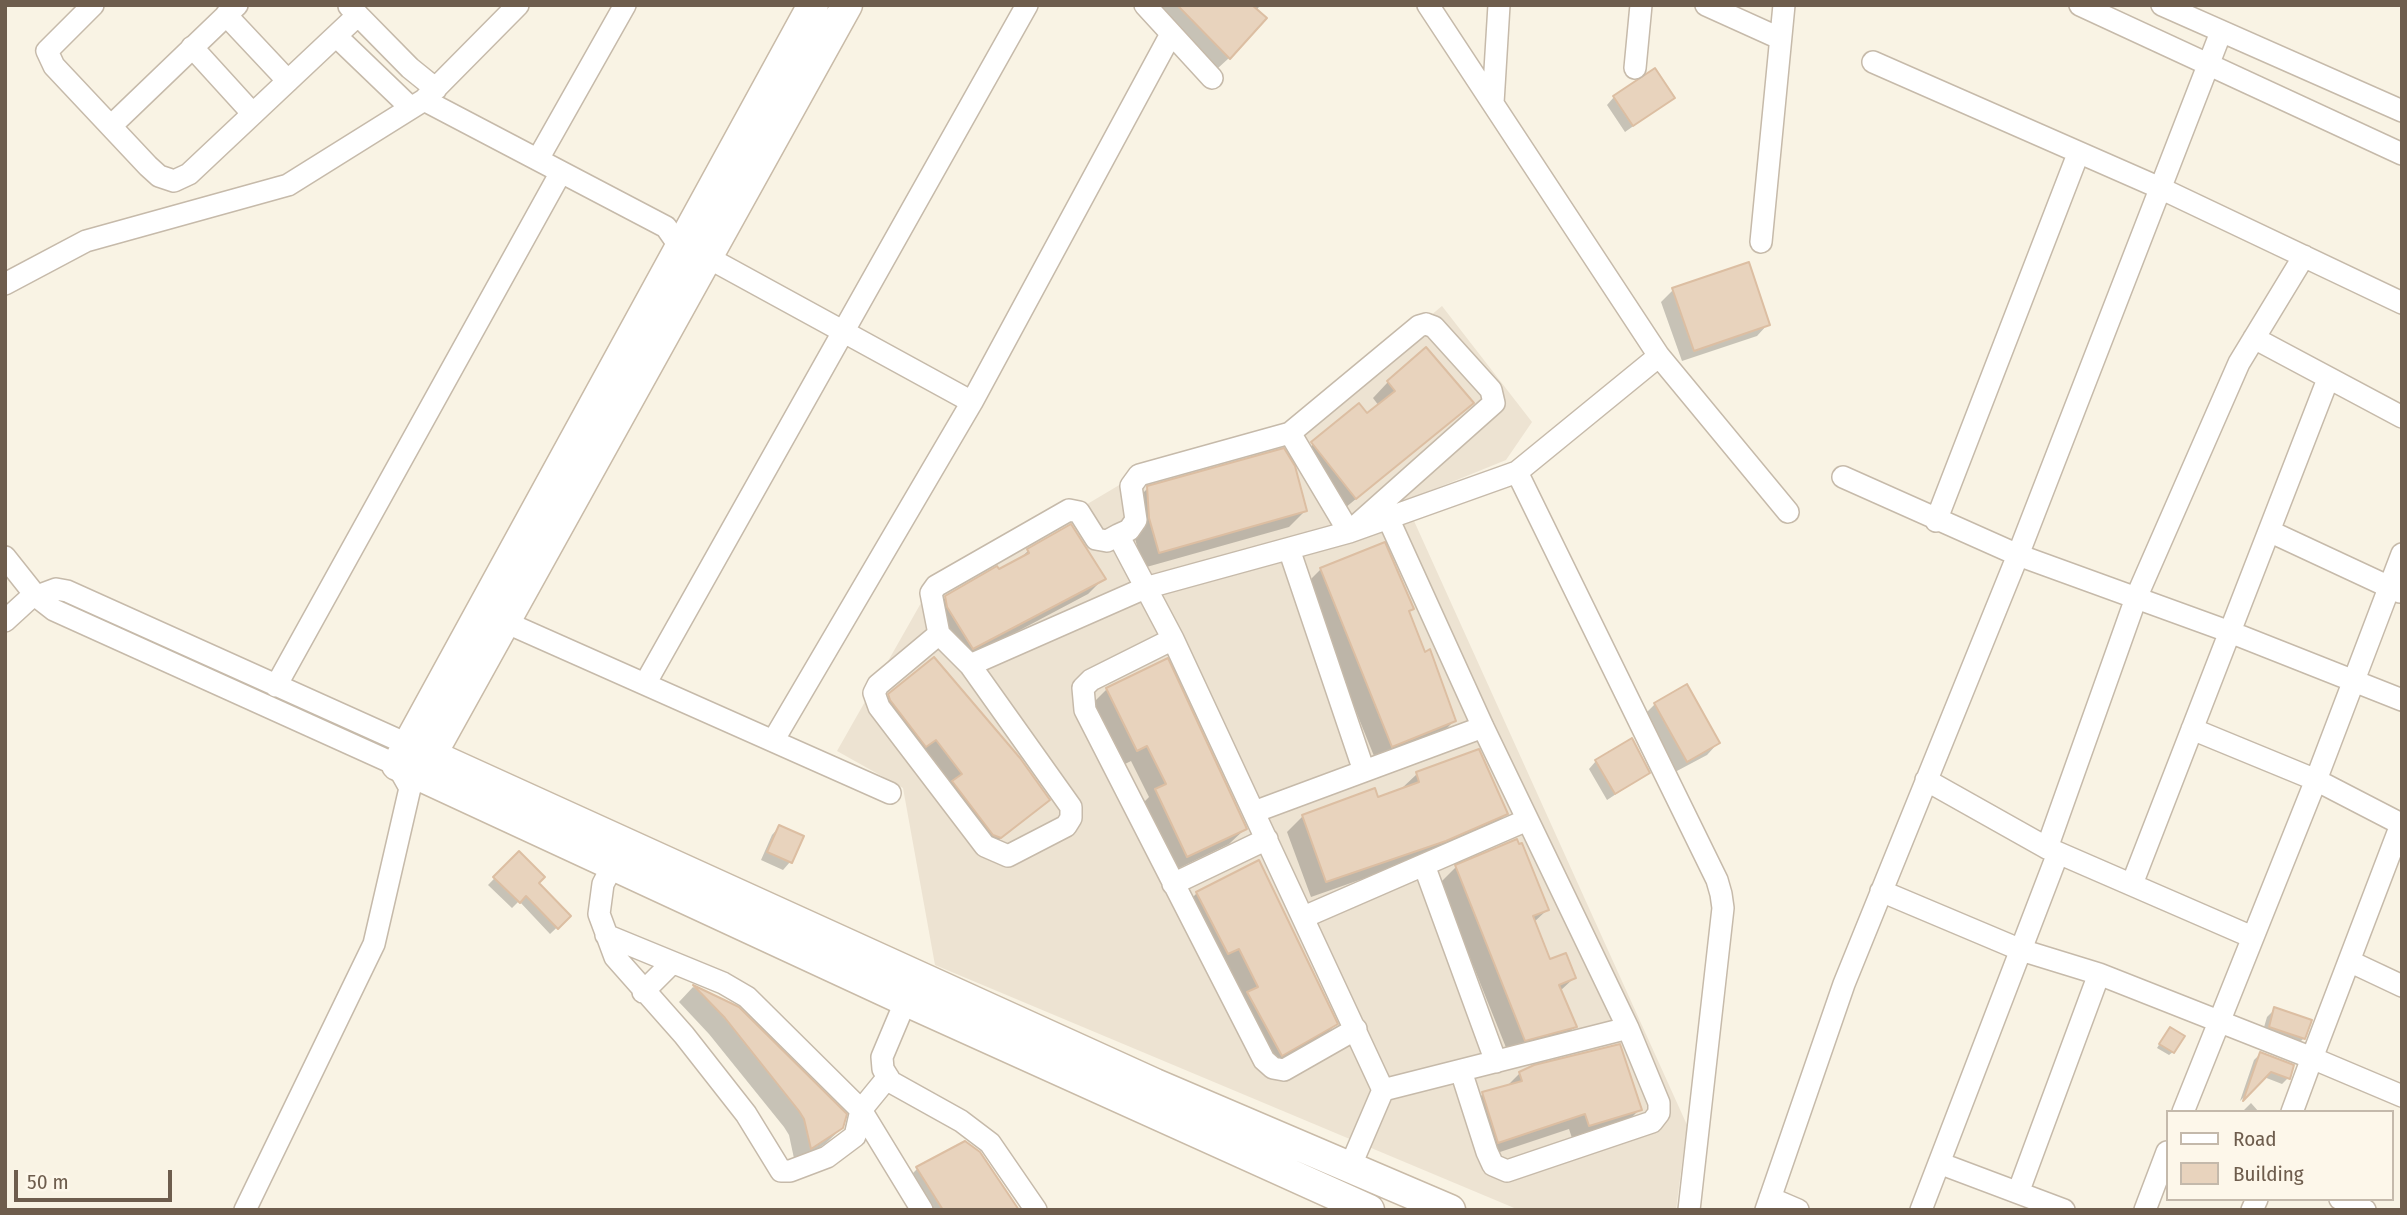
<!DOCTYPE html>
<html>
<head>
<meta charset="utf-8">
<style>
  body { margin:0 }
  #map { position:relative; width:2407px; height:1215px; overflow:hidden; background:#f9f3e4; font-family:"Fira Sans Condensed",sans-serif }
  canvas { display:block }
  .frame { position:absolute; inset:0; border:7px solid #6e5d4d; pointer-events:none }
  .legend { position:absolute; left:2166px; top:1110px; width:228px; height:91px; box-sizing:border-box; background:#fdf7ea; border:2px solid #c4b9ab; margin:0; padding:9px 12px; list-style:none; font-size:21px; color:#6e5d4d }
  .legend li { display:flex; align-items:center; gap:14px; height:35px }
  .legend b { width:35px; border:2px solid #c4b9ab }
  .scale { position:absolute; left:14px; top:1170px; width:158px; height:32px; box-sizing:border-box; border:4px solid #6e5d4d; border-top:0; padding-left:9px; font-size:21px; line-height:24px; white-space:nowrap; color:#6e5d4d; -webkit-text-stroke:5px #fdf7ea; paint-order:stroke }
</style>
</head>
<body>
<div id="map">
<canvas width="2407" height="1215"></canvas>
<div class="frame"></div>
<ul class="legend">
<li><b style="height:9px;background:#fff"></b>Road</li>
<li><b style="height:19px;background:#e8d3bd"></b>Building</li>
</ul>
<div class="scale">50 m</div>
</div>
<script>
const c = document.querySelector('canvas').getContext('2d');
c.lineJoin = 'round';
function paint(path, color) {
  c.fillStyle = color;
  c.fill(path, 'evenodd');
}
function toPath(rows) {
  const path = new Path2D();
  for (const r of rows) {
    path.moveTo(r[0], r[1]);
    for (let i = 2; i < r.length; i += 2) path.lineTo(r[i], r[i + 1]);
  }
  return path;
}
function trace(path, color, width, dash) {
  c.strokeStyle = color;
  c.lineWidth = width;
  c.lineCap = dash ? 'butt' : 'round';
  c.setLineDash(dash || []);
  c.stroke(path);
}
paint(toPath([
  [1442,306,1532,422,1506,460,1405,501,1687,1125,1676,1210,1519,1210,935,965,903,788,837,751,921,603,1121,484,1292,431]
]), '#ede3d2');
paint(toPath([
  [1152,5,1260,5,1229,58,1217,69],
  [1614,97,1673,98,1625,132,1607,105],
  [1673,290,1768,324,1757,336,1682,361,1661,302],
  [1388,382,1471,403,1339,513,1296,459,1359,406,1366,415,1379,406,1373,398],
  [1148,488,1305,511,1289,527,1143,568,1134,535,1132,504],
  [1028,551,1103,579,1088,594,956,664,930,614,946,597,1016,562],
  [1321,569,1412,608,1408,613,1454,721,1438,737,1376,761,1305,585],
  [1107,689,1245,829,1229,844,1171,872,1140,806,1149,797,1131,761,1121,766,1091,705],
  [890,696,1048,800,983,853,874,711],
  [1655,704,1718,743,1707,755,1675,772,1643,716],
  [1596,761,1648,773,1607,800,1589,769],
  [1417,774,1506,814,1490,830,1428,856,1311,897,1287,832,1303,816,1377,799,1401,789],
  [779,827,790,862,783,870,761,860,772,835],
  [519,853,537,883,569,916,550,934,519,901,512,908,488,885],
  [1456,867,1547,910,1533,923,1549,961,1574,978,1560,991,1574,1027,1559,1043,1509,1055,1440,883],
  [1197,893,1336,1024,1320,1040,1265,1071,1181,909],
  [693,987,738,1009,842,1128,825,1144,795,1163,789,1135,784,1127,709,1034,679,1002],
  [2275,1009,2304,1038,2296,1046,2262,1034,2267,1017],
  [2167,1032,2173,1052,2169,1055,2157,1048],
  [2260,1054,2288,1078,2282,1084,2264,1077,2240,1101,2254,1060],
  [1520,1073,1640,1109,1624,1125,1573,1141,1569,1129,1482,1158,1467,1110,1483,1094,1506,1087],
  [2251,1103,2259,1112,2242,1112],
  [917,1169,1018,1210,920,1210,903,1183]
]), '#0003');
const building = toPath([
  [1177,5,1252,5,1267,18,1230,59,1177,5],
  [1655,68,1675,98,1633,126,1613,96,1655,68],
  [1749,262,1770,325,1694,351,1672,288,1749,262],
  [1426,347,1474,403,1356,499,1311,442,1359,403,1367,413,1395,391,1387,381,1426,347],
  [1284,448,1295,466,1307,511,1159,553,1149,518,1147,486,1284,448],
  [1071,524,1106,579,973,649,947,607,945,596,997,566,999,569,1029,553,1027,549,1071,524],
  [1385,542,1414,609,1409,611,1425,652,1430,649,1456,721,1392,747,1320,568,1385,542],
  [934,657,1020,758,1050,800,1001,838,993,835,952,781,962,774,936,740,926,747,890,700,888,694,934,657],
  [1168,658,1247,829,1187,857,1155,789,1166,784,1147,746,1137,751,1106,688,1168,658],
  [1687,684,1720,743,1687,762,1654,703,1687,684],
  [1632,738,1650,773,1615,794,1595,760,1632,738],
  [1479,749,1508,814,1446,841,1326,882,1302,815,1375,788,1378,797,1419,782,1416,772,1479,749],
  [779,825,804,836,792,863,767,852,779,825],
  [1517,839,1519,844,1522,843,1549,910,1533,916,1550,959,1566,953,1576,978,1559,985,1577,1027,1525,1041,1455,865,1517,839],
  [519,851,545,877,539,883,571,916,558,929,526,896,520,903,493,877,519,851],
  [1259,860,1338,1024,1282,1056,1247,992,1258,987,1239,949,1228,954,1196,892,1259,860],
  [693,985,739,1007,847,1114,843,1128,811,1149,804,1119,799,1111,725,1018,693,985],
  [2274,1007,2312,1020,2305,1039,2269,1027,2274,1007],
  [2170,1027,2185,1036,2174,1053,2159,1044,2170,1027],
  [1620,1044,1642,1110,1589,1126,1585,1114,1498,1143,1482,1092,1522,1081,1519,1072,1534,1065,1620,1044],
  [2260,1052,2294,1065,2290,1079,2271,1072,2243,1101,2260,1052],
  [965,1141,980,1152,1019,1210,943,1210,916,1167,965,1141]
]);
paint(building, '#e8d3bd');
trace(building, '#dcbea2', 2);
const street = toPath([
  [93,5,47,51,54,66,148,166,159,176,174,181,189,174,358,15],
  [1145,5,1212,78],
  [1428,5,1659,356,1788,512],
  [1706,5,1779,38],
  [2080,5,2402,154],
  [2162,5,2402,111],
  [349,6,410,68,436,89],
  [226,15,288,81],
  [336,36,411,108],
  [192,47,253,114],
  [1873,62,2160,188,2402,303],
  [1635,68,1641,5],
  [424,100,666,227,680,247,707,257,972,402],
  [1493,103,1499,5],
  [111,126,237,5],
  [538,159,625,5],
  [1761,242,1784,5],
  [5,284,86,241,288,185,424,100,518,5],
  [1426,324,1434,327,1491,390,1494,403,1349,532,1290,433,1419,326,1426,324],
  [2254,338,2402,417],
  [1290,433,1139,475,1131,486,1136,520,1129,530,1118,535,1173,639,1383,1090],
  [1517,472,1717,880,1721,894,1723,908,1689,1210],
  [1843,477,2018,555,2230,632,2402,700],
  [1388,518,1483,727,1628,1028,1659,1103,1659,1113,1652,1122,1507,1171,1493,1165,1487,1152,1461,1071],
  [1936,521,2078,154],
  [2269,531,2400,592],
  [1289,549,1364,771],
  [5,557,36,596,54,610,397,765,410,788],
  [5,621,29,599,56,589,67,591,407,744],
  [505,622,890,793],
  [939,634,878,685,874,693,879,707,985,846,1008,856,1066,826,1071,818,1071,807,970,665,939,634,931,593,936,586,1069,510,1079,512,1096,539,1107,541,1118,535],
  [1173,639,1091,680,1083,688,1085,710,1264,1060,1273,1068,1284,1070,1356,1029],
  [970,665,1145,588,1349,532,1517,472,1659,356],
  [645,684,1027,5],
  [276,686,561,172],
  [2192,729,2316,780,2401,824],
  [773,741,972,402,1171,34],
  [1926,780,2047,848,2252,937],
  [1254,812,1483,727],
  [2047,848,2136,598,2239,363,2304,256],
  [613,865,603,884,599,914,615,957,684,1035,746,1114,781,1171,790,1171,827,1157,855,1136,861,1110,888,1077],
  [1424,865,1496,1062],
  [1173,884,1267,839],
  [2132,884,2328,379],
  [1881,891,2021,950,2099,974,2312,1058,2402,822],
  [1304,917,1527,820],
  [606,935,723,983,747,997,861,1110,922,1210],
  [2349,961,2402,986],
  [643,992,671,964],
  [906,1000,882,1057,883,1069,891,1082,961,1121,990,1143,1036,1210],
  [2183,1112,2316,780,2402,554],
  [2292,1112,2312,1058,2402,1096],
  [1939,1163,2064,1210],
  [1350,1167,1383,1090,1628,1028],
  [2019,1190,2099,974],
  [1770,1198,1798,1210],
  [2340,1199,2365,1210],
  [245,1210,374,944,410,788,417,779],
  [1766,1210,1844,984,2018,555,2221,32],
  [1921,1210,2058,853],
  [2145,1210,2167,1152],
  [2252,1210,2257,1199]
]);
const secondary = toPath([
  [813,5,397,765,915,1005,1369,1210],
  [407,744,1155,1084,1450,1210],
  [421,773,847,5]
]);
trace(street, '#c6baaa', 24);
trace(secondary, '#c9bba8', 33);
trace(street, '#fff', 21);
trace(secondary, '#fff', 30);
</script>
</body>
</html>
